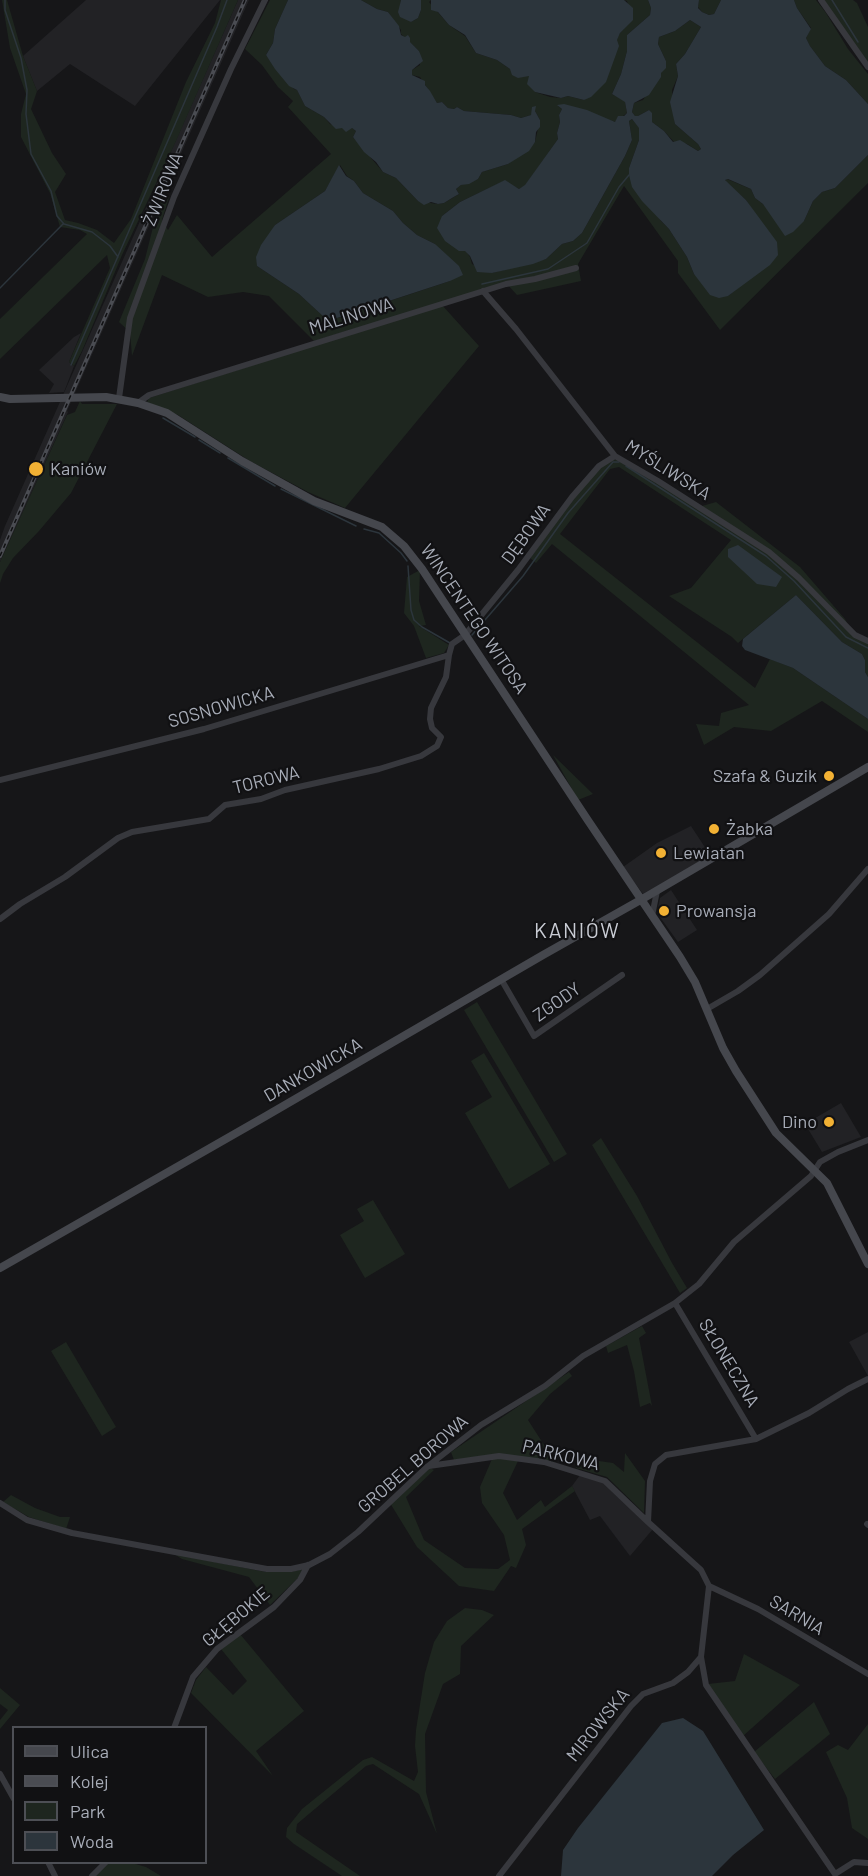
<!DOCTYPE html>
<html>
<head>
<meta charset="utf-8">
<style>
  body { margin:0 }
  #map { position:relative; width:868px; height:1876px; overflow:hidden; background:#161618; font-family:Barlow,sans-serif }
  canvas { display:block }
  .legend { position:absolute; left:12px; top:1726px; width:195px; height:138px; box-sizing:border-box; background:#111113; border:2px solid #4d4f55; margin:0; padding:8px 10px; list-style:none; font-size:18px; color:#a8adb8 }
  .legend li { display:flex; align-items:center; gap:12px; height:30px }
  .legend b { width:30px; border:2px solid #4d4f55 }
</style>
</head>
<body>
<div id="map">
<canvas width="868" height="1876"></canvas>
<ul class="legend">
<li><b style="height:8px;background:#45474d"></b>Ulica</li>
<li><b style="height:8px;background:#4a4c52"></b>Kolej</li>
<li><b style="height:16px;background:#1e261f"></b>Park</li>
<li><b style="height:16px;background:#2c353c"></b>Woda</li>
</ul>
</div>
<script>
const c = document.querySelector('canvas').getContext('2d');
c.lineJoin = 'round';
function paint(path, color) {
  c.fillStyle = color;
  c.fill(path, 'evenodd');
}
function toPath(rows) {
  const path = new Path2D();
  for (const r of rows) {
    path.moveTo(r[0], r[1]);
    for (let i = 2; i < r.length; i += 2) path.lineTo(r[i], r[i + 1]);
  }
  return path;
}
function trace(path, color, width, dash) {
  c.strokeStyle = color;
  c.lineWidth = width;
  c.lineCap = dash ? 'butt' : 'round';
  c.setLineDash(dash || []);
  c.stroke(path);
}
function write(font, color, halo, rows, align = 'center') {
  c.font = font + ' Barlow,sans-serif';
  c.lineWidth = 4.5;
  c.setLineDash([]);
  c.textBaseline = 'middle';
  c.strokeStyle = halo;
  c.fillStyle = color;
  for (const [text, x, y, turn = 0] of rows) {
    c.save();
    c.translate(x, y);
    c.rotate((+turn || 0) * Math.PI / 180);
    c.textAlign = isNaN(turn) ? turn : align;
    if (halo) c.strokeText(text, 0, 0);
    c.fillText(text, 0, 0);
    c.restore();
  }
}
paint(toPath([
  [86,0,220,0,135,106,70,64,37,91,23,56],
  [238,0,249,0,67,411,68,412,0,562,0,540,5,526],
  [81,333,69,362,74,366,64,392,49,393,54,384,39,370,74,337],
  [691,826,710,855,643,894,623,867,657,843],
  [671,890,697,930,678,942,657,913,660,898],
  [841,1103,861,1137,822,1152,805,1124],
  [868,1332,868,1376,849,1342],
  [580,1475,604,1482,653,1529,630,1556,600,1516,590,1520,572,1486]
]), '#222225');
paint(toPath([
  [2,0,7,0,23,56,37,91,31,109,52,153,66,174,55,192,65,220,78,223,97,230,114,243,131,219,186,82,215,23,221,0,238,0,176,141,122,255,82,351,74,366,69,362,110,268,107,255,0,359,0,319,87,234,80,230,60,227,50,193,21,137,21,114,26,94,10,48],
  [270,0,288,0,275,29,273,43,266,55,294,89,297,90,305,106,324,117,330,124,342,128,352,128,356,131,353,137,383,172,396,178,418,201,437,204,444,203,459,194,456,189,461,185,478,179,482,172,508,164,535,142,540,120,535,111,531,115,521,118,511,115,464,111,457,107,454,109,448,108,442,102,437,103,420,77,412,75,412,70,420,65,419,51,401,34,401,30,388,12,377,9,361,0,401,0,400,6,411,22,418,18,421,10,421,0,431,0,429,2,449,25,465,36,476,53,497,60,510,69,529,76,535,92,550,97,561,98,568,96,584,100,620,33,632,20,627,1,624,0,648,0,651,8,650,15,627,35,627,51,621,74,612,94,625,101,627,113,615,122,558,106,562,109,559,115,560,122,557,133,558,139,525,186,519,189,504,181,460,202,442,216,470,257,472,264,492,273,546,259,562,244,573,241,582,233,625,156,632,140,629,121,632,119,639,127,639,140,629,168,661,221,669,229,687,257,694,274,728,296,738,288,759,220,746,200,725,181,727,179,751,189,755,198,763,204,804,221,813,201,822,192,835,188,868,155,868,183,720,330,678,273,678,261,624,186,578,264,581,281,517,295,506,283,314,341,269,296,243,292,208,297,162,275,132,356,130,332,119,322,145,259,160,199,169,197,162,220,168,230,177,215,212,257,331,154,288,107,293,101,278,87,262,65,245,49],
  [340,165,347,176,354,181,363,193,393,211,403,223,417,235,435,244,450,281,338,318,325,318,299,294,257,266,275,225,325,191],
  [699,0,721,0,714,14,709,15,702,12,698,7],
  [794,0,816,0,826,13,848,49,868,74,868,104,846,80,825,66,810,46,806,38,811,28,797,8],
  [823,0,853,0,857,3,868,27,868,65],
  [690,20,701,27,685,54,676,64,678,76,672,90,675,124,698,144,701,149,698,151,687,144,674,142,664,131,652,122,649,110,638,116,635,116,632,112,634,103,643,100,661,73,666,61,658,44,659,37,675,31],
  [442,305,479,346,345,508,308,492,250,461,178,415,147,402,149,398],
  [80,401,82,404,117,404,71,493,39,531,13,558,3,574,0,583,0,562,67,415,75,412],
  [612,460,619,460,685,500,702,506,716,502,800,567,845,619,854,636,868,642,868,677,865,672,865,660,862,654,842,642,796,595,738,643,732,637,669,596,691,588,731,540,619,467,610,469,560,534,755,688,770,659,793,668,868,719,868,732,822,701,771,731,734,727,704,745,696,724,719,726,721,713,749,705,552,544,536,563,530,558,573,498,601,467],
  [420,570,419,601,426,625,419,626,449,645,444,653,426,658,414,626,404,613,407,577],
  [553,755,593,794,578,800],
  [477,1002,567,1154,554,1162,464,1010],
  [484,1053,550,1164,509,1189,465,1113,492,1097,471,1061],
  [601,1138,637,1196,672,1263,687,1288,680,1293,592,1145],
  [373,1200,405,1254,365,1278,340,1235,364,1221,357,1209],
  [642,1326,646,1333,639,1338,652,1406,650,1403,640,1407,634,1371,627,1345,608,1353,606,1346],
  [66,1342,116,1427,102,1436,51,1351],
  [569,1372,572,1376,550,1394,528,1420,555,1462,500,1454,454,1460,451,1452],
  [625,1453,645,1481,644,1513,607,1477,576,1468,575,1464,592,1460,613,1463,624,1472],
  [499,1458,518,1461,503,1493,517,1520,541,1500,545,1507,572,1486,575,1491,522,1529,526,1545,516,1568,511,1566,494,1591,459,1586,417,1547,390,1503,430,1468,434,1470,406,1497,424,1540,465,1568,498,1569,510,1560,504,1535,482,1503,480,1487,492,1459],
  [11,1495,35,1508,60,1517,70,1517,66,1529,29,1517,3,1502],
  [174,1554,266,1572,290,1572,303,1569,298,1578,270,1605,249,1577,182,1559],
  [465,1608,482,1610,494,1615,461,1646,460,1674,443,1684,425,1734,426,1792,437,1834,419,1794,373,1764,366,1766,297,1824,296,1832,360,1876,342,1876,294,1844,286,1837,287,1828,302,1809,363,1760,372,1757,414,1781,418,1772,415,1746,416,1730,425,1673,434,1642,447,1621],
  [240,1634,304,1711,256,1751,273,1776,191,1693,196,1680,206,1667,233,1695,247,1681,221,1649],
  [744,1654,800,1685,743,1736,708,1684,735,1681],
  [0,1688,20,1705,0,1729,0,1720,8,1710,0,1704],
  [814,1702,830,1734,775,1779,754,1752],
  [868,1724,868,1839,852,1828,847,1798,826,1752,838,1745,848,1750],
  [109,1862,132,1863,146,1867,161,1876,96,1876]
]), '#1e261f');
paint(toPath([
  [288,0,361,0,377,9,388,12,399,26,401,35,405,37,408,35,410,38,410,42,419,51,423,61,412,70,412,75,425,81,425,85,430,91,437,103,442,102,448,108,454,109,457,107,464,111,511,115,521,118,531,115,532,107,536,106,535,111,540,120,540,127,536,132,535,142,529,151,508,164,482,172,478,179,469,184,461,185,456,189,459,194,452,198,444,203,438,204,431,202,424,205,418,201,396,178,383,172,376,162,364,152,353,137,356,131,352,128,346,132,342,128,336,129,324,117,305,106,297,90,289,86,275,69,266,55,273,43,275,29],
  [401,0,421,0,421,10,418,18,411,22,400,17,398,12],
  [431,0,624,0,633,8,633,20,620,33,617,40,619,46,606,82,591,97,584,100,568,96,561,98,535,92,527,84,529,76,518,78,512,75,510,69,497,60,476,53,465,35,449,25,438,12,431,10],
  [648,0,699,0,698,8,702,12,709,15,714,14,721,0,794,0,797,8,811,29,806,38,810,46,825,66,846,80,868,104,868,155,835,188,822,192,813,201,804,221,793,232,785,236,763,204,755,198,751,189,728,179,725,180,746,200,777,242,778,255,770,265,728,296,719,298,710,295,694,274,687,257,669,229,642,201,632,187,629,175,629,168,639,140,639,128,632,119,629,121,632,140,625,156,582,233,573,241,562,244,546,259,533,264,492,273,477,272,470,256,465,251,459,251,445,241,437,228,442,216,460,202,505,180,519,189,525,185,558,139,557,133,560,122,559,115,562,109,557,105,564,104,587,110,615,122,618,116,624,116,627,113,625,102,612,94,621,74,627,51,627,35,650,15,651,8],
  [690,20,701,27,685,54,676,64,678,76,670,102,675,124,698,144,701,149,698,151,680,140,673,142,664,131,652,122,652,113,649,110,638,116,635,116,632,112,634,103,649,95,661,77,661,73,666,68,666,61,658,44,659,37,675,31],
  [339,165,346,176,354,181,363,193,393,211,403,223,417,235,435,244,459,266,463,275,450,281,337,318,325,318,299,294,257,266,256,257,261,245,275,225,325,191],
  [738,545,782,577,776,587,757,584,728,557,728,549],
  [796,595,842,642,862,654,865,660,865,672,868,677,868,719,793,668,745,650,742,646,743,639],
  [683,1718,703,1731,764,1830,733,1855,712,1876,561,1876,563,1850,578,1828,662,1723]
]), '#2c353c');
trace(toPath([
  [5,0,5,10,21,58,27,90,26,114,31,154,51,191,57,216,64,224,92,232,110,246,118,257],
  [832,0,858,42],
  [482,284,548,269,587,243,619,187,629,175],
  [0,288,63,224],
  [71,365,217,27,227,0],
  [163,418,195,437],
  [199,440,220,453],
  [228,458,275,486],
  [626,466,766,556,794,581,846,637,868,648],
  [281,489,356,526],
  [364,529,379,533,401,553,407,561],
  [408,566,411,610,414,620,422,627,450,643],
  [472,635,523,576,568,513,613,462,619,462]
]), '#2c353c', 1.5);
trace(toPath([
  [821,0,868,67],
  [483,291,516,329,615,456,658,481,769,552,799,578,855,635,868,641],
  [119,398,130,318,174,197,231,69,265,0],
  [138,403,149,395,474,294,506,284,535,279,576,268],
  [0,780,204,729,449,655],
  [652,916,657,891],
  [0,919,20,904,65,877,118,838,132,832,209,819,225,805,261,799,285,790,379,769,421,756,437,746,441,737,432,728,430,719,431,708,446,677,449,655,452,644,465,635,518,570,572,497,599,466,615,456],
  [501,979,534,1036,622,975],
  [707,1009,738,991,760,975,829,914,868,869],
  [675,1303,756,1439],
  [429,1466,499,1456,544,1462,605,1481,648,1522],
  [0,1503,27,1520,72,1533,267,1569,291,1569,309,1565,330,1554,358,1532,428,1466,481,1425,545,1386,583,1356,675,1303,699,1284,734,1242,811,1176,820,1162,838,1152,868,1140],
  [867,1524,868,1525],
  [709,1586,758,1609,868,1674],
  [701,1657,706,1685,835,1874,854,1862,868,1863],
  [174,1728,193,1677,217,1649,274,1607,300,1580,308,1565],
  [0,1774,14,1799],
  [48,1862,55,1876],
  [92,1876,106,1862],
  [499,1876,631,1706,643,1694,673,1683,688,1672,701,1657,709,1586,701,1570,648,1522,650,1481,655,1464,666,1455,756,1439,809,1413,848,1389,868,1379]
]), '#37383d', 6);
trace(toPath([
  [0,397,10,399,106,397,138,403,167,413,242,461,314,501,382,527,404,546,422,569,587,819,680,957,695,982,723,1048,736,1071,776,1133,827,1183,868,1264],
  [0,1268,266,1116,543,955,644,898,868,767]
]), '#45474d', 8);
const rail = toPath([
  [0,556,245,0]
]);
trace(rail, '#4a4c52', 4);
trace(rail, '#111113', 1.5, [4.5]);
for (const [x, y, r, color] of [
  [36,469,8,"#f2b134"],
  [829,776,6,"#f2b134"],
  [714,829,6,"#f2b134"],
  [661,853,6,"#f2b134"],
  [664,911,6,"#f2b134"],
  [829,1122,6,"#f2b134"]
]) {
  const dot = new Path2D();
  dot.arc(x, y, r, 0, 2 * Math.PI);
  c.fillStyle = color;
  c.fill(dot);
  trace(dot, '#111113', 2);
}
write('18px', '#a8adb8', '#111113', [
  ["ŻWIROWA",163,189,-68],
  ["MALINOWA",351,316,-17],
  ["MYŚLIWSKA",668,470,32],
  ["DĘBOWA",526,534,-54],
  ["WINCENTEGO WITOSA",474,619,56],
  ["SOSNOWICKA",221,707,-16],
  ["TOROWA",266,780,-14],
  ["ZGODY",557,1002,-35],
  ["DANKOWICKA",313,1070,-30],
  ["SŁONECZNA",729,1363,59],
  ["PARKOWA",561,1455,14],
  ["GROBEL BOROWA",413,1464,-41],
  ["SARNIA",797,1615,31],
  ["GŁĘBOKIE",236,1617,-40],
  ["MIROWSKA",598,1725,-51]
]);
write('18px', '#a8adb8', '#111113', [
  ["Kaniów",50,469],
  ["Szafa & Guzik",817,776,"right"],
  ["Żabka",726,829],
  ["Lewiatan",673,853],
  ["Prowansja",676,911],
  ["Dino",817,1122,"right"]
], 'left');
c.letterSpacing = '1.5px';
write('21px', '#c9ccd4', '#111113', [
  ["KANIÓW",577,931]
]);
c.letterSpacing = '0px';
</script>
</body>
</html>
